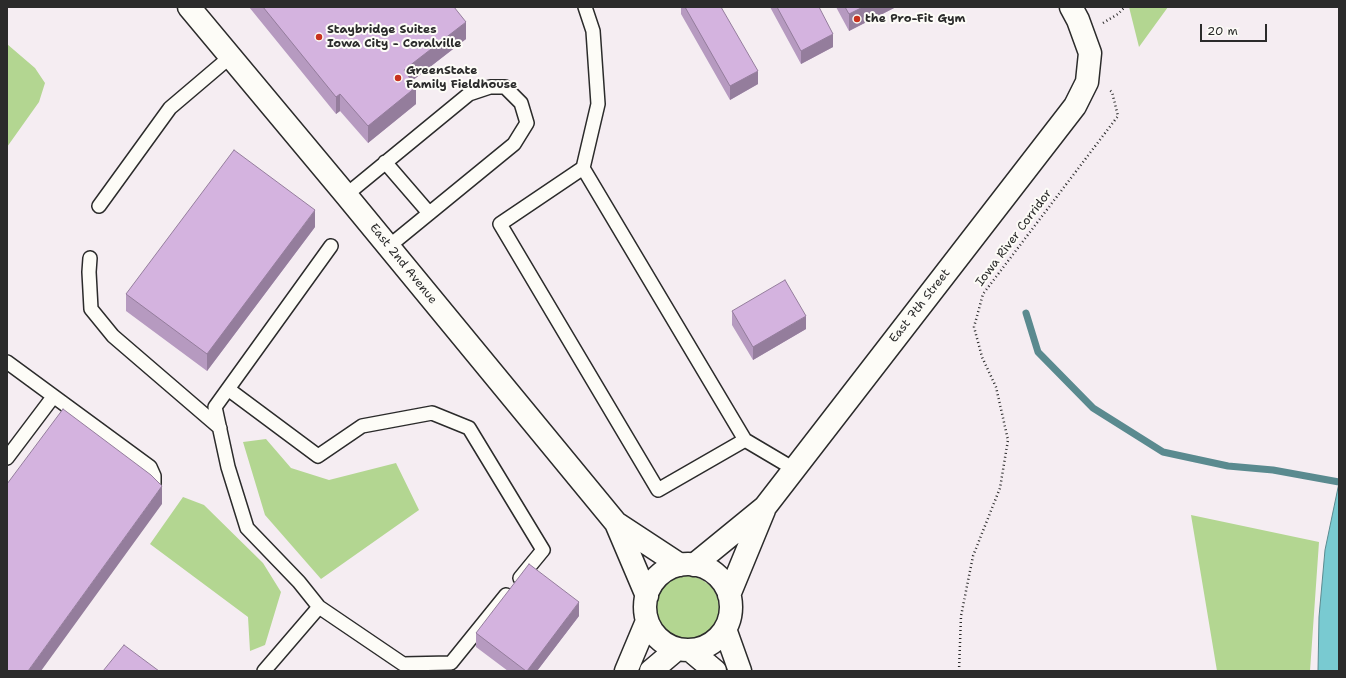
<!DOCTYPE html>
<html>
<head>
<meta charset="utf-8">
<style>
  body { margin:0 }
  #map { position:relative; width:1346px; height:678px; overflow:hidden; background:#f5edf2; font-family:"Shantell Sans",sans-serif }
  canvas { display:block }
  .frame { position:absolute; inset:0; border:8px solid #2b2b2b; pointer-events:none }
  .scale { position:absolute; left:1200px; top:24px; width:67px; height:18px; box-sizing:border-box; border:2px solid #2b2b2b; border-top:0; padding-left:5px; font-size:12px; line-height:14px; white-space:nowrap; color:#2b2b2b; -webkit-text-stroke:3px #fdfcf7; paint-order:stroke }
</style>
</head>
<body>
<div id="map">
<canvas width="1346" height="678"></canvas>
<div class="frame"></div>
<div class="scale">20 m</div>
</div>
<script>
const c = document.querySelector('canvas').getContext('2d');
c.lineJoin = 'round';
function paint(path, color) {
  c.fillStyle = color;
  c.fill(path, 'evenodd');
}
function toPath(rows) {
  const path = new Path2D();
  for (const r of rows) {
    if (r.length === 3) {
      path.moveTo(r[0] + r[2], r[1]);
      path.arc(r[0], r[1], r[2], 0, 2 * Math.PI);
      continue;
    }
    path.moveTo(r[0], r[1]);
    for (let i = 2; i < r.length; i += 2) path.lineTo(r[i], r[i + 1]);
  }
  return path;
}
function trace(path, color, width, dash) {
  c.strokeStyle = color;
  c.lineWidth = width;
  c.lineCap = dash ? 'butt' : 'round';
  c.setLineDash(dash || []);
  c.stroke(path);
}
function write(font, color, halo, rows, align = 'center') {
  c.font = font + ' "Shantell Sans",sans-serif';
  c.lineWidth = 4;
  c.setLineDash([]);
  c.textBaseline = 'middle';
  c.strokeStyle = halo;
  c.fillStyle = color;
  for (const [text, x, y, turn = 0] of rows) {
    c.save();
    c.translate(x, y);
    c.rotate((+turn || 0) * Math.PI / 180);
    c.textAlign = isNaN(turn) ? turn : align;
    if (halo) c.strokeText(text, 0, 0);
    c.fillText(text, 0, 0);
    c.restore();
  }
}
paint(toPath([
  [1129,7,1168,7,1139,47],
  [7,44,35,68,45,83,39,102,7,147],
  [266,439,291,468,329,480,396,463,419,510,321,579,265,515,243,442],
  [183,497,204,505,263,563,281,592,265,645,250,651,248,617,150,544],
  [1191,515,1319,542,1310,671,1217,671],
  [687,608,32]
]), '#b3d691');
const water = toPath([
  [1339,483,1339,671,1318,671,1319,617,1325,550,1339,483]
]);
paint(water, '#79cad1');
trace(water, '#5a8a8f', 1);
trace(toPath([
  [1026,313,1038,352,1093,408,1163,452,1228,466,1273,470,1339,482]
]), '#5a8a8f', 7);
const service = toPath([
  [585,7,593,31,598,104,583,168,745,440],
  [385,162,429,213],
  [583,168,500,224,658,490,745,440,794,469],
  [346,195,469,94,490,87,505,87,521,103,527,123,514,144,388,247],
  [99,206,170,108,230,57],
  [90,258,89,272,91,309,113,336,220,428],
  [7,362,150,467,154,476,154,483,151,493],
  [228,389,318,456,362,426,432,413,469,428,543,550,520,578],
  [7,458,53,397],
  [319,607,403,664,451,663,506,595],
  [264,671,319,607,299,582,247,528,228,467,215,407,331,246]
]);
const minor = toPath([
  [189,7,346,195,616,523,647,596],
  [616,523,680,565],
  [688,607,43],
  [694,565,765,507,1075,106,1087,82,1090,53,1078,20,1071,7],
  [729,595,764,510],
  [725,629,740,671],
  [690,650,715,671],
  [626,671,647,621],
  [651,671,677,649]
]);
trace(service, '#2b2b2b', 16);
trace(minor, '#2b2b2b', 25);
trace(toPath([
  [1103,23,1118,14,1125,7],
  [959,671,961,616,973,556,1000,488,1008,440,996,387,982,357,974,327,983,294,1118,116,1112,92,1108,89]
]), '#2b2b2b', 2.5, [1, 3]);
trace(service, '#fdfcf7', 13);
trace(minor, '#fdfcf7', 22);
paint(toPath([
  [249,7,454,7,466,39,412,81,416,104,368,143,340,111,336,114],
  [681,7,721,7,758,84,730,100,681,14],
  [770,7,819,7,833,47,801,64],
  [836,7,896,7,849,31],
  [315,227,207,371,126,311,126,294],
  [732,311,806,329,753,360,732,325],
  [579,616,537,671,508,671,476,647,476,633]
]), '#b69ac0');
paint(toPath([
  [863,7,896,7,849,31,849,14],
  [466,22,466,39,404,87,404,70],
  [833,34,833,47,801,64,801,51],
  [758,71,758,84,730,100,730,86],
  [416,87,416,104,368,143,368,126],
  [340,94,340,111,336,114,336,97],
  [315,210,315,227,207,371,207,354],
  [806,316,806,329,753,360,753,347],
  [162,486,162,504,41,671,28,671],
  [579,602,579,616,537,671,527,671]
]), '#947d9c');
const building = toPath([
  [263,7,454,7,466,22,404,70,416,87,368,126,340,94,336,97,263,7],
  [685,7,721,7,758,71,730,86,685,7],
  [777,7,819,7,833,34,801,51,777,7],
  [845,7,863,7,849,14,845,7],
  [234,150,315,210,207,354,126,294,234,150],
  [785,280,806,316,753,347,732,311,785,280],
  [63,409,151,475,162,486,28,671,7,671,7,484,63,409],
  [529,564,579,602,527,671,526,671,476,633,529,564],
  [124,645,159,671,103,671,124,645]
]);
paint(building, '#d4b3df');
trace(building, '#947d9c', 1);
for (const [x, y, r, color] of [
  [857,19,4,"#c8321e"],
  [319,37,4,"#c8321e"],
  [398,78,4,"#c8321e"]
]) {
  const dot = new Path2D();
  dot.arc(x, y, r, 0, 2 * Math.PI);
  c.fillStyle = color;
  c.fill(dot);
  trace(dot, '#fdfcf7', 1.5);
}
write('bold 12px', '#2b2b2b', '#fdfcf7', [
  ["the Pro-Fit Gym",865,19],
  ["Staybridge Suites",327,30],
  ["Iowa City - Coralville",327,44],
  ["GreenState",406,71],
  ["Family Fieldhouse",406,85]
], 'left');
write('12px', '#2b2b2b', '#fdfcf7', [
  ["Iowa River Corridor",1014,238,-53],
  ["East 2nd Avenue",403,264,51],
  ["East 7th Street",920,306,-52]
]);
</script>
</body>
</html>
